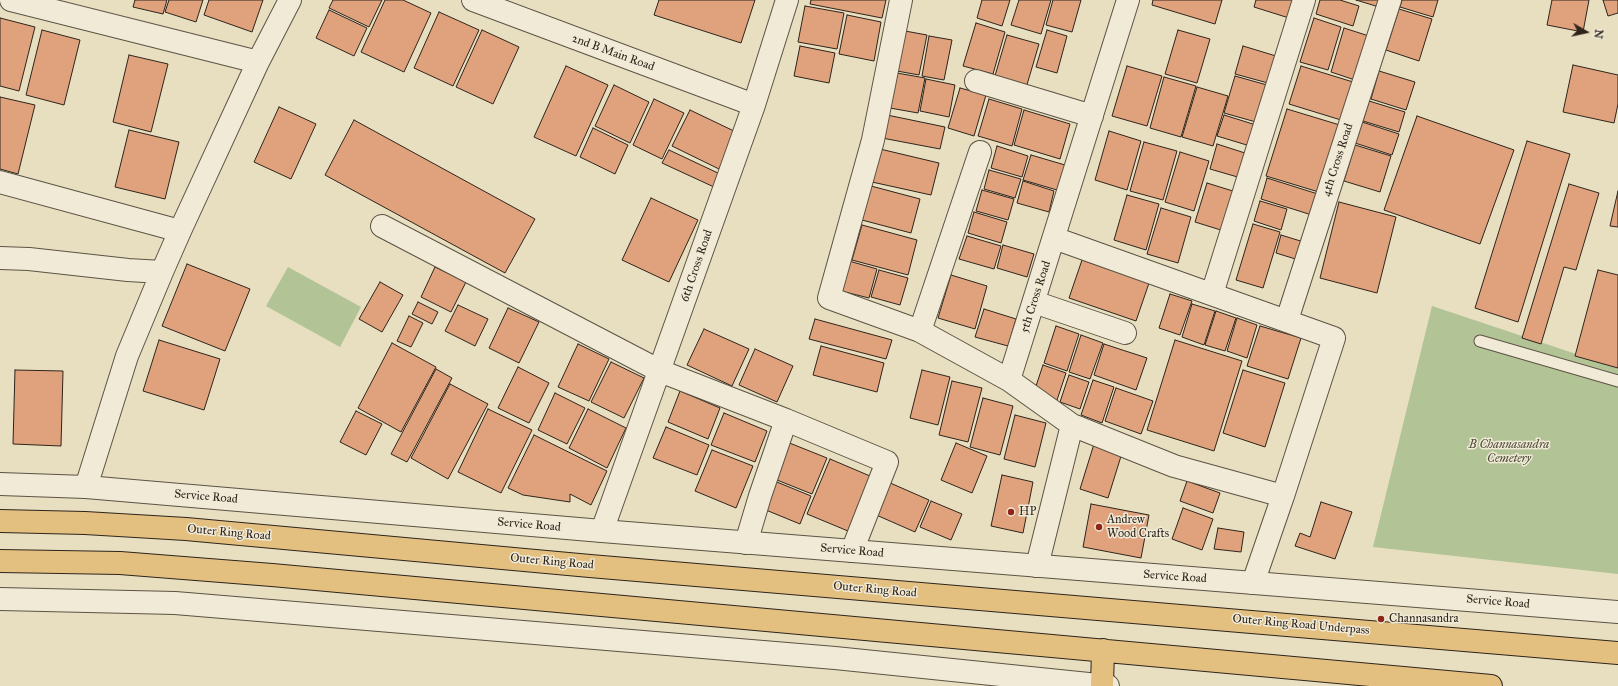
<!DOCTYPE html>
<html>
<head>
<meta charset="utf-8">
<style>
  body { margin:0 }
  #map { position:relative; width:1618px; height:686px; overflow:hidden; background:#e8dfc0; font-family:"IM FELL Great Primer",serif }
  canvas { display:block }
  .north { position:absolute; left:1566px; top:12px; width:40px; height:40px; -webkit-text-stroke:3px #f0ead6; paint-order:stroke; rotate:99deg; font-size:11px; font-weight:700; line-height:16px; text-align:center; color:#2e241c }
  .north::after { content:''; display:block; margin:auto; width:14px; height:18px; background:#2e241c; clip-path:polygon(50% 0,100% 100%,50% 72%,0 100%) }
</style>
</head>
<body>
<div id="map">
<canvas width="1618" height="686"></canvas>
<div class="north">N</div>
</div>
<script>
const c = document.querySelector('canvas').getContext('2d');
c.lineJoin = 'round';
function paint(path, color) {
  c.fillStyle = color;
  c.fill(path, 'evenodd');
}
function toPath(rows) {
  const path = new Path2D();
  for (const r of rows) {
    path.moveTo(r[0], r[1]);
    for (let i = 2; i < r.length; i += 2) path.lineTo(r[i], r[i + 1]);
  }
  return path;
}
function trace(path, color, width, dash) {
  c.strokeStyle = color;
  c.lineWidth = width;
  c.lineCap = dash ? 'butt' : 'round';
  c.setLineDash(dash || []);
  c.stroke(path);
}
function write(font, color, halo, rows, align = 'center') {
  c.font = font + ' "IM FELL Great Primer",serif';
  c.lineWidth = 3;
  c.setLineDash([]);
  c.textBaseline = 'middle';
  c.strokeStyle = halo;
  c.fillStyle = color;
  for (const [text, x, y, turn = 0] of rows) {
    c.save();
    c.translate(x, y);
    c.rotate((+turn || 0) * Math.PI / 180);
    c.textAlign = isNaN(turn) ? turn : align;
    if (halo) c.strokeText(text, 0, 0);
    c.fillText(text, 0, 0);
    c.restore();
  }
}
paint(toPath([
  [288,267,361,307,340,347,266,306],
  [1432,306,1618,368,1618,574,1373,547]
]), '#b2c396');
const building = toPath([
  [135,0,167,0,163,14,133,7,135,0],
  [169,0,203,0,196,22,165,12,169,0],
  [209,0,263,0,252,32,204,15,209,0],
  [333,0,382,0,369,27,329,8,333,0],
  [385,0,403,0,431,13,404,72,361,52,385,0],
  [659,0,755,0,741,43,654,15,659,0],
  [811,0,886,0,882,18,810,4,811,0],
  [982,0,1010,0,1002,26,977,18,982,0],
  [1019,0,1051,0,1041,34,1011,25,1019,0],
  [1053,0,1081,0,1072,32,1046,25,1053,0],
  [1153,0,1222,0,1215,24,1152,5,1153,0],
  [1256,0,1295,0,1289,18,1254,7,1256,0],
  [1320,0,1340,0,1359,6,1353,26,1316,14,1320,0],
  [1356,0,1381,0,1379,7,1356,0],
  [1402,0,1438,0,1433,17,1400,7,1402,0],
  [1552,0,1589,0,1583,32,1547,25,1552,0],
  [1603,0,1618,0,1618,13,1608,16,1603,0],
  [805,6,844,13,837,49,798,42,805,6],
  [1399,9,1432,19,1419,61,1386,50,1399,9],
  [329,10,367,28,354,56,316,38,329,10],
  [439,12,479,30,453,86,414,68,439,12],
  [847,15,881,22,874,61,839,54,847,15],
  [0,18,35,27,19,91,0,86,0,18],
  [1314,18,1341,27,1328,70,1300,62,1314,18],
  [976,23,1005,32,993,74,963,66,976,23],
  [1344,28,1372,37,1358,81,1331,72,1344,28],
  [42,30,80,40,64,105,26,95,42,30],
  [482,30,519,47,493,104,456,87,482,30],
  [1047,30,1067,36,1057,73,1036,67,1047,30],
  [1178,30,1210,39,1197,83,1165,74,1178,30],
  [905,31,927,35,919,75,897,71,905,31],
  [1007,35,1039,44,1026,88,994,79,1007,35],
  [929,36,952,40,944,80,922,76,929,36],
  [800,46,835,53,829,83,794,76,800,46],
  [1243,46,1276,56,1268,83,1235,74,1243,46],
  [129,55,168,64,151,132,113,122,129,55],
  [1573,65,1618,75,1618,104,1614,123,1563,112,1573,65],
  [566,66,608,85,576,156,534,137,566,66],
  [1127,66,1162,76,1147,126,1112,116,1127,66],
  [1301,66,1353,82,1341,120,1289,104,1301,66],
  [1379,71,1415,82,1406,110,1371,99,1379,71],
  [897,73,925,78,918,113,890,108,897,73],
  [1235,76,1267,85,1256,122,1224,113,1235,76],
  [1164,77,1196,86,1181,137,1150,128,1164,77],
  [926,79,955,85,949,117,920,111,926,79],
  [614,85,649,102,630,143,595,126,614,85],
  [1197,87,1228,96,1213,146,1182,137,1197,87],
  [960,88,986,95,974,136,948,128,960,88],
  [0,97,35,105,18,174,0,169,0,97],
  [654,99,684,113,662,159,633,145,654,99],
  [989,99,1022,109,1012,146,978,136,989,99],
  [1369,101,1405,112,1399,132,1363,121,1369,101],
  [279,107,316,124,291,179,254,162,279,107],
  [1287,109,1343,126,1322,193,1266,176,1287,109],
  [690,110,736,132,719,169,672,146,690,110],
  [1024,110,1070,124,1060,159,1014,145,1024,110],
  [887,115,945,127,940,149,882,138,887,115],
  [1224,115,1256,125,1250,146,1217,136,1224,115],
  [1417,116,1514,150,1480,244,1384,210,1417,116],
  [354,120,535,219,505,273,325,175,354,120],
  [1362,122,1399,134,1392,155,1355,143,1362,122],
  [593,128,628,145,615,174,580,157,593,128],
  [129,130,179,142,165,199,115,187,129,130],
  [1109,131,1141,141,1127,190,1095,180,1109,131],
  [1527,141,1570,154,1518,322,1475,308,1527,141],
  [1144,142,1177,151,1163,200,1130,191,1144,142],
  [1217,144,1248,154,1241,178,1210,169,1217,144],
  [1355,145,1391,156,1380,192,1344,181,1355,145],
  [997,146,1028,156,1022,177,991,168,997,146],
  [880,149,939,163,931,195,872,182,880,149],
  [669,150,720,174,714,187,662,163,669,150],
  [1180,152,1209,161,1194,211,1165,202,1180,152],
  [1031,155,1065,165,1057,190,1023,180,1031,155],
  [989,170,1021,179,1015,198,984,189,989,170],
  [1267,178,1321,195,1315,216,1261,199,1267,178],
  [1023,181,1054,191,1049,212,1017,203,1023,181],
  [1207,183,1236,192,1224,231,1195,222,1207,183],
  [1569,184,1599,193,1576,270,1564,267,1541,344,1522,338,1569,184],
  [871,186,920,199,911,233,862,220,871,186],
  [982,190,1014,199,1008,220,976,211,982,190],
  [1618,191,1618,227,1610,226,1618,191],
  [1127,195,1159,204,1146,250,1114,240,1127,195],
  [651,198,698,220,669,282,622,260,651,198],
  [1260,201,1287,209,1281,230,1254,221,1260,201],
  [1339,202,1396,217,1377,293,1320,278,1339,202],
  [1161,208,1191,217,1178,263,1147,254,1161,208],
  [974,212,1007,222,1001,243,968,233,974,212],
  [1253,224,1280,232,1263,288,1236,280,1253,224],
  [862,225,917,240,908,275,852,260,862,225],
  [1281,235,1307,243,1302,261,1276,253,1281,235],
  [967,236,1001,246,994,269,959,259,967,236],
  [1003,245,1034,254,1027,277,997,268,1003,245],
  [1082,260,1149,283,1136,321,1069,298,1082,260],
  [849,261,877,269,869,298,841,291,849,261],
  [187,264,250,289,225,351,162,326,187,264],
  [435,267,466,282,451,312,421,297,435,267],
  [879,270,908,278,900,305,871,297,879,270],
  [1598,270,1618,275,1618,368,1575,356,1598,270],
  [951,275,987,286,975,329,938,318,951,275],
  [380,282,403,295,382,332,359,319,380,282],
  [1170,294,1192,301,1180,335,1159,328,1170,294],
  [418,302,438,312,432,324,412,314,418,302],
  [1192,304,1215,311,1204,345,1182,337,1192,304],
  [458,305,488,319,475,346,445,331,458,305],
  [508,308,539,322,519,363,489,348,508,308],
  [984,309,1016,319,1008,346,975,337,984,309],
  [1216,311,1236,318,1225,351,1205,345,1216,311],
  [409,316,423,323,411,347,397,341,409,316],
  [1237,318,1257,325,1247,358,1227,351,1237,318],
  [815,319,892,340,886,359,809,339,815,319],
  [1056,326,1079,334,1067,371,1044,363,1056,326],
  [1260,326,1301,338,1288,379,1247,366,1260,326],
  [704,329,749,349,732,386,687,365,704,329],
  [1081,335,1103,343,1090,379,1069,372,1081,335],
  [159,340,220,359,204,410,143,391,159,340],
  [1175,340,1242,361,1214,451,1147,430,1175,340],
  [392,343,436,367,401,432,358,408,392,343],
  [578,344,609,359,589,401,558,387,578,344],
  [1104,344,1147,358,1136,390,1094,375,1104,344],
  [821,346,884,363,877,392,813,375,821,346],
  [755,349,793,366,777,402,739,385,755,349],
  [611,362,644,378,624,418,591,402,611,362],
  [1043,365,1066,373,1057,400,1034,392,1043,365],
  [518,367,549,383,529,423,498,408,518,367],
  [436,369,452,378,407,462,391,454,436,369],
  [15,370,63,371,61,446,13,444,15,370],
  [922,370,950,377,938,425,910,418,922,370],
  [1243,370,1285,383,1265,447,1223,433,1243,370],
  [1069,375,1089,382,1080,409,1060,402,1069,375],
  [1093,380,1114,387,1102,423,1081,415,1093,380],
  [952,381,982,388,968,442,939,435,952,381],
  [450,384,488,404,448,479,411,458,450,384],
  [1116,388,1153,401,1141,434,1105,421,1116,388],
  [680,391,720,408,708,439,668,422,680,391],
  [555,393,585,408,567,444,538,430,555,393],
  [983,398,1013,406,1000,455,970,447,983,398],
  [488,409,532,430,501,493,458,472,488,409],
  [588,409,626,428,607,468,569,448,588,409],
  [356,411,382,424,366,455,340,442,356,411],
  [724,413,767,431,755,462,711,445,724,413],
  [1015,415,1046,423,1035,467,1004,459,1015,415],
  [666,427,709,445,697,475,653,458,666,427],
  [534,435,607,471,591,505,570,494,570,502,523,495,508,488,534,435],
  [787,442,827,458,812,494,772,478,787,442],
  [956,443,987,456,972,493,941,480,956,443],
  [1094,444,1122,453,1108,498,1080,489,1094,444],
  [712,450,753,466,736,508,695,491,712,450],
  [830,459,870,476,848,531,807,514,830,459],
  [1002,475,1033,482,1023,533,991,526,1002,475],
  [772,480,811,496,800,524,761,508,772,480],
  [1187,481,1220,493,1213,513,1180,501,1187,481],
  [888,482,929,500,915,532,874,514,888,482],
  [931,501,962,514,951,540,920,527,931,501],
  [1321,502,1352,512,1335,559,1295,546,1300,533,1310,537,1321,502],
  [1091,504,1149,515,1141,558,1083,547,1091,504],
  [1183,508,1213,519,1202,550,1172,539,1183,508],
  [1218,528,1244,532,1241,552,1214,549,1218,528]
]);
paint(building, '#dfa27c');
trace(building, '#2e241c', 1);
const service = toPath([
  [1480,341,1618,381]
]);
const minor = toPath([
  [11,0,258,62],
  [473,0,754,105],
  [901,0,873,140,829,298,920,331,1009,380],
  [976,81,1092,116],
  [0,182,180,231],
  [382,226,660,371,786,420,887,462,852,551],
  [1054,238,1334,338,1283,496],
  [0,258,29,259,128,270,162,272],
  [1212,294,1304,0],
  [1034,302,1125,333],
  [1287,320,1390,0],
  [920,331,980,152],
  [1072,425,1174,466,1283,496,1253,583],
  [86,487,127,356,162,272,180,231,258,62,290,0],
  [602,531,754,105,787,0],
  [746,543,760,496,786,420],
  [1037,566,1072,425,1009,380,1128,0]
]);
const tertiary = toPath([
  [0,484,86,487,602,531,1618,612],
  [0,599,175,603,835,658,1108,686]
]);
const trunk = toPath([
  [0,521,85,523,186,529,590,566,1618,653],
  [0,561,120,563,272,575,1491,686],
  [1102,685,1103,650]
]);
trace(service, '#5c5345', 13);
trace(minor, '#5c5345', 24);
trace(tertiary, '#5c5345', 24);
trace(trunk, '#2e241c', 24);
trace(service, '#f0ead6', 11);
trace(minor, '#f0ead6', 22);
trace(tertiary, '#f0ead6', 22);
trace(trunk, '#e4c080', 22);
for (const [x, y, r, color] of [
  [1011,512,4,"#8f2418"],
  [1099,527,4,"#8f2418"],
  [1381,619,4,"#8f2418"]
]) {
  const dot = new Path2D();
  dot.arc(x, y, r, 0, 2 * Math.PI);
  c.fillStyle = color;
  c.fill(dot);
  trace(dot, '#f0ead6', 1.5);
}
write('12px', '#2e241c', '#f0ead6', [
  ["2nd B Main Road",613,53,20],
  ["4th Cross Road",1338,160,-72],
  ["6th Cross Road",697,266,-71],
  ["5th Cross Road",1036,297,-72],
  ["Service Road",206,497,5],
  ["Service Road",529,525,5],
  ["Outer Ring Road",229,533,5],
  ["Service Road",852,551,5],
  ["Outer Ring Road",552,562,5],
  ["Service Road",1175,577,4],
  ["Outer Ring Road",875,590,5],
  ["Service Road",1498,602,5],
  ["Outer Ring Road Underpass",1301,625,5]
]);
write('italic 12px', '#4f4c3a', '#f0ead6', [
  ["B Channasandra",1509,445],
  ["Cemetery",1509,459]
]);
write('12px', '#2e241c', '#f0ead6', [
  ["HP",1019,512],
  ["Andrew",1107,520],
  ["Wood Crafts",1107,534],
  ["Channasandra",1389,619]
], 'left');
</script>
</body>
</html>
